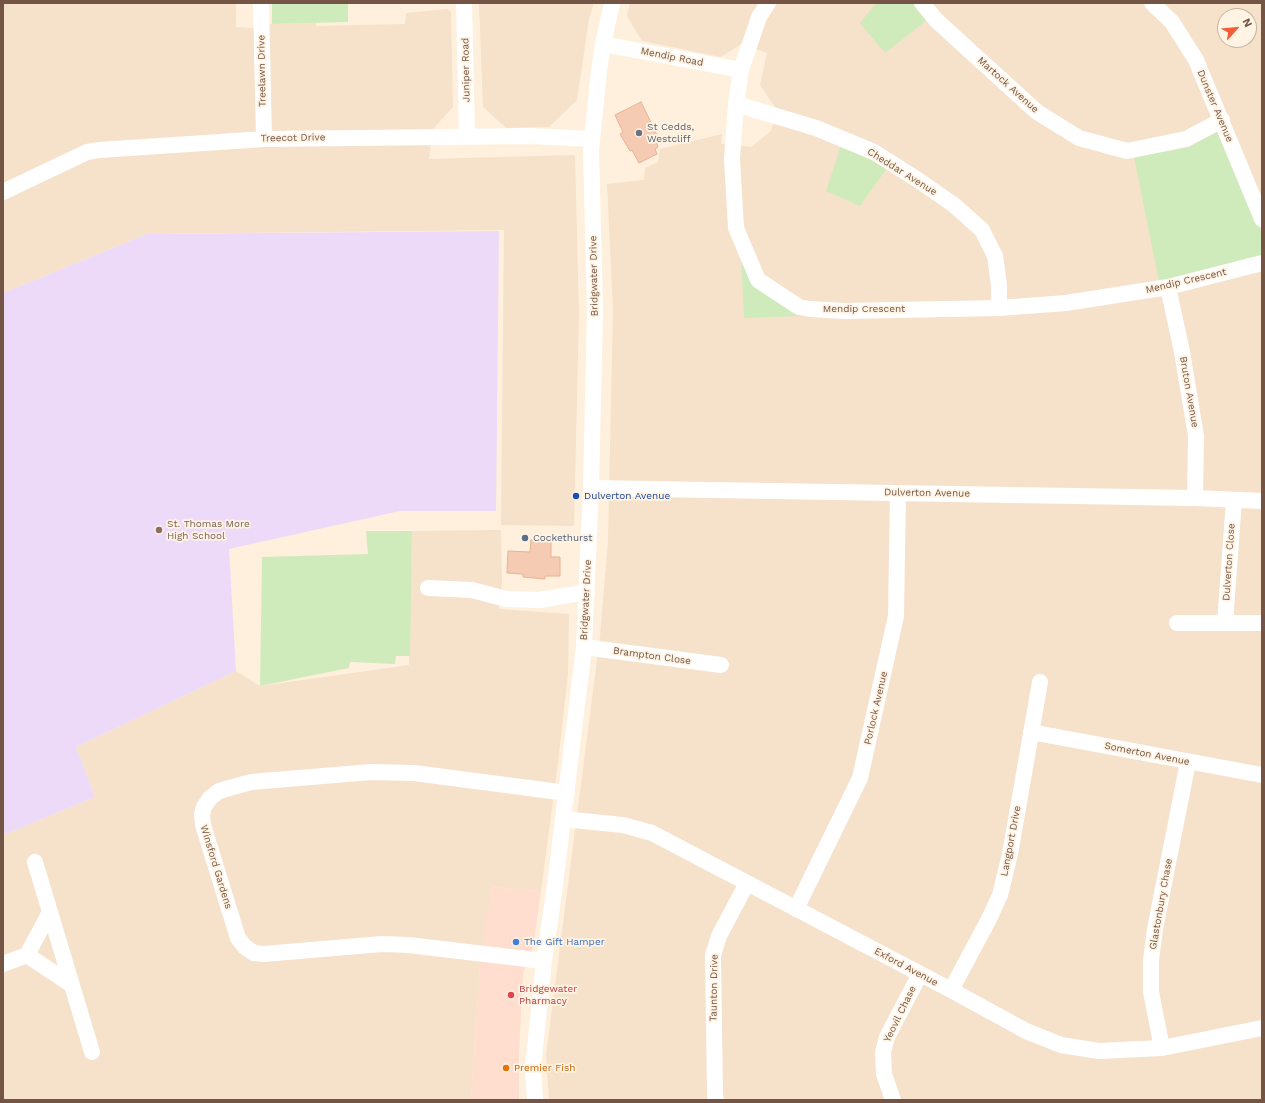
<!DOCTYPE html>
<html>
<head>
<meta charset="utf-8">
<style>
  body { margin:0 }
  #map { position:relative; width:1265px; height:1103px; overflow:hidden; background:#fef0dd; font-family:"Work Sans",sans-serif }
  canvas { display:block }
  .frame { position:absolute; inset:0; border:4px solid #745444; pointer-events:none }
  .north { position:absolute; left:1217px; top:8px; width:40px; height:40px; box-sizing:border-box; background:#fff4e4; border:1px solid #c7b4a4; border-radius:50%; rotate:63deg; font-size:11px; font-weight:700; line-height:16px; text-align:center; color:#745444 }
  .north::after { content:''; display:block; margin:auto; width:14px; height:18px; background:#f15e38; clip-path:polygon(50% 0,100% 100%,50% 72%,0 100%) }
</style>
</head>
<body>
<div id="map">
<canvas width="1265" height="1103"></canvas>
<div class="frame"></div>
<div class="north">N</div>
</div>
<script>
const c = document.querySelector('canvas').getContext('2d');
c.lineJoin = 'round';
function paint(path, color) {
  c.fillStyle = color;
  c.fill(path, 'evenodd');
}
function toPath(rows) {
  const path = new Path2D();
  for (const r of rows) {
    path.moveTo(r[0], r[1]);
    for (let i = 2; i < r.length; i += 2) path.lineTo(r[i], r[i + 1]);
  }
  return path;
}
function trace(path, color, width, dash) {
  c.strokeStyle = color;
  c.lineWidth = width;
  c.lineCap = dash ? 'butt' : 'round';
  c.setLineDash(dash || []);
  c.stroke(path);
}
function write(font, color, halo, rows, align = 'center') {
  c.font = font + ' "Work Sans",sans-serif';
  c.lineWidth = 3.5;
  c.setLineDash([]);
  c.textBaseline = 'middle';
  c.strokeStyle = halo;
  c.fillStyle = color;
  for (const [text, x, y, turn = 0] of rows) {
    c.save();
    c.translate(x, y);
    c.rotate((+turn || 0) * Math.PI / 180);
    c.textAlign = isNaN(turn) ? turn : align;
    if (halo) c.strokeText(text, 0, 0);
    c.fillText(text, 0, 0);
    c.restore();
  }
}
paint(toPath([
  [3,3,236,3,236,27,252,28,272,24,316,23,316,26,405,24,406,13,447,9,451,12,453,107,433,129,429,159,575,155,579,314,574,526,501,525,504,230,147,234,3,293],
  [479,3,594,3,589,19,577,100,549,127,506,128,483,107],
  [630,3,1262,3,1262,1100,549,1100,546,1055,600,637,608,540,613,311,607,184,644,180,645,168,658,162,660,149,722,134,721,144,751,147,771,131,777,110,760,85,767,53,741,44,721,57,642,41,627,16],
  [1225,16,1249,16,1249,40,1225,40],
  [501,530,502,582,499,609,569,614,568,674,558,763,541,891,492,887,480,964,471,1100,3,1100,3,835,95,797,76,747,236,671,260,686,409,665,412,531]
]), '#f6e1cb');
paint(toPath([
  [491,887,541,891,533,948,523,973,519,1052,519,1100,471,1100,480,964]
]), '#ffddcf');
paint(toPath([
  [499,231,496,511,400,511,229,549,236,671,76,747,95,797,3,835,3,293,147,234]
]), '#eddaf9');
paint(toPath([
  [272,3,348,3,348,22,272,24],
  [876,3,913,3,927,20,885,53,860,23],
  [1221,130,1262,234,1262,257,1159,282,1134,157,1189,147],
  [841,146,887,168,860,206,826,191],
  [741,257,783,305,799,316,744,318],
  [366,531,412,531,410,656,396,656,395,664,350,662,349,668,260,686,262,557,368,554]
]), '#d0ebbb');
const building = toPath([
  [641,102,657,135,654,137,658,147,655,149,657,154,639,163,632,150,630,151,620,134,623,132,615,115,641,102],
  [531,540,551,540,551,557,560,557,560,576,545,576,545,579,523,577,523,574,507,573,508,551,530,552,531,540]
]);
paint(building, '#f5ccb3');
trace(building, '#e8b192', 1);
trace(toPath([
  [261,3,264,139],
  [464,3,467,136],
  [768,3,759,17,741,70,736,104,732,159,736,228,758,280,799,307,810,309,845,311,999,308,1066,303,1168,287,1262,263],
  [922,3,936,20,1037,112,1079,138,1127,151,1186,139,1222,120],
  [1152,3,1172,22,1196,60,1262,219],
  [603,44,741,70],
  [736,104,816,128,874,152,918,180,954,205,982,230,995,256,999,285,999,308],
  [3,192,87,152,99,150,264,139,530,136,592,139],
  [1168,287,1182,352,1196,436,1195,498],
  [591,488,1195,498,1262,501],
  [428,588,472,590,506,599,539,600,587,592],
  [1177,623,1262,623],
  [1225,623,1234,500],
  [584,647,721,665],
  [1031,732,1262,775],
  [563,819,623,825,652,833,951,990,1026,1031,1061,1045,1099,1051,1162,1048,1262,1028],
  [35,862,92,1052],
  [796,909,860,778,896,616,898,493],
  [27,955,50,912],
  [544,961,408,945,382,944,264,954,254,953,245,947,238,938,203,825,202,814,204,807,210,798,219,791,251,782,371,772,414,773,567,793],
  [3,964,27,955,72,985],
  [951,990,989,919,1000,895,1010,854,1040,682],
  [1162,1048,1151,992,1151,960,1155,929,1188,762],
  [535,1100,533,1067,544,961,554,893,584,647,591,488,595,309,591,150,599,71,603,44,612,3],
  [716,1100,715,1095,713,955,719,936,747,883],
  [893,1100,884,1074,883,1052,887,1037,920,974]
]), '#fff', 16);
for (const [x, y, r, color] of [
  [639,133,4,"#6b7280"],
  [576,496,4,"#1a4fb4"],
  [159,530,4,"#8d6e63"],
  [525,538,4,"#5c6f8a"],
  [516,942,4,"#3f7fe0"],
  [511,995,4,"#e0444e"],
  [506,1068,4,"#e8710a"]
]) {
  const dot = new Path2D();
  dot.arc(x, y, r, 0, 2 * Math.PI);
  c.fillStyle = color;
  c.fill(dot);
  trace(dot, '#fff4e4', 1.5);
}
write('10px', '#745444', '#fff4e4', [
  ["Mendip Road",672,57,11],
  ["Juniper Road",466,70,-91],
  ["Treelawn Drive",262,71,-91],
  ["Martock Avenue",1008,85,42],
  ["Dunster Avenue",1215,106,67],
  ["Treecot Drive",293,138,-1],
  ["Cheddar Avenue",902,172,32],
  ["Bridgwater Drive",594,276,-91],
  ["Mendip Crescent",1186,281,-13],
  ["Mendip Crescent",864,309],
  ["Bruton Avenue",1189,392,80],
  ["Dulverton Avenue",927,493,1],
  ["Dulverton Close",1229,562,-86],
  ["Bridgwater Drive",586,600,-87],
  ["Brampton Close",652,656,8],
  ["Porlock Avenue",876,708,-77],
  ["Somerton Avenue",1147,754,11],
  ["Langport Drive",1011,841,-79],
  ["Winsford Gardens",216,867,73],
  ["Glastonbury Chase",1161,904,-80],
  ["Exford Avenue",906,967,28],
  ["Taunton Drive",714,988,-89],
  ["Yeovil Chase",900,1014,-64]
]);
write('10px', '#5b616d', '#fff4e4', [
  ["St Cedds,",647,127],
  ["Westcliff",647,139]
], 'left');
write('10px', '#164399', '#fff4e4', [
  ["Dulverton Avenue",584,496]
], 'left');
write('10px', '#785e54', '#fff4e4', [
  ["St. Thomas More",167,524],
  ["High School",167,536]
], 'left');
write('10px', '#4e5e75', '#fff4e4', [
  ["Cockethurst",533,538]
], 'left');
write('10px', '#366cbe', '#fff4e4', [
  ["The Gift Hamper",524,942]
], 'left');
write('10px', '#be3a42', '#fff4e4', [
  ["Bridgewater",519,989],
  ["Pharmacy",519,1001]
], 'left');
write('10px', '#c56008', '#fff4e4', [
  ["Premier Fish",514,1068]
], 'left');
</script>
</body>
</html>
